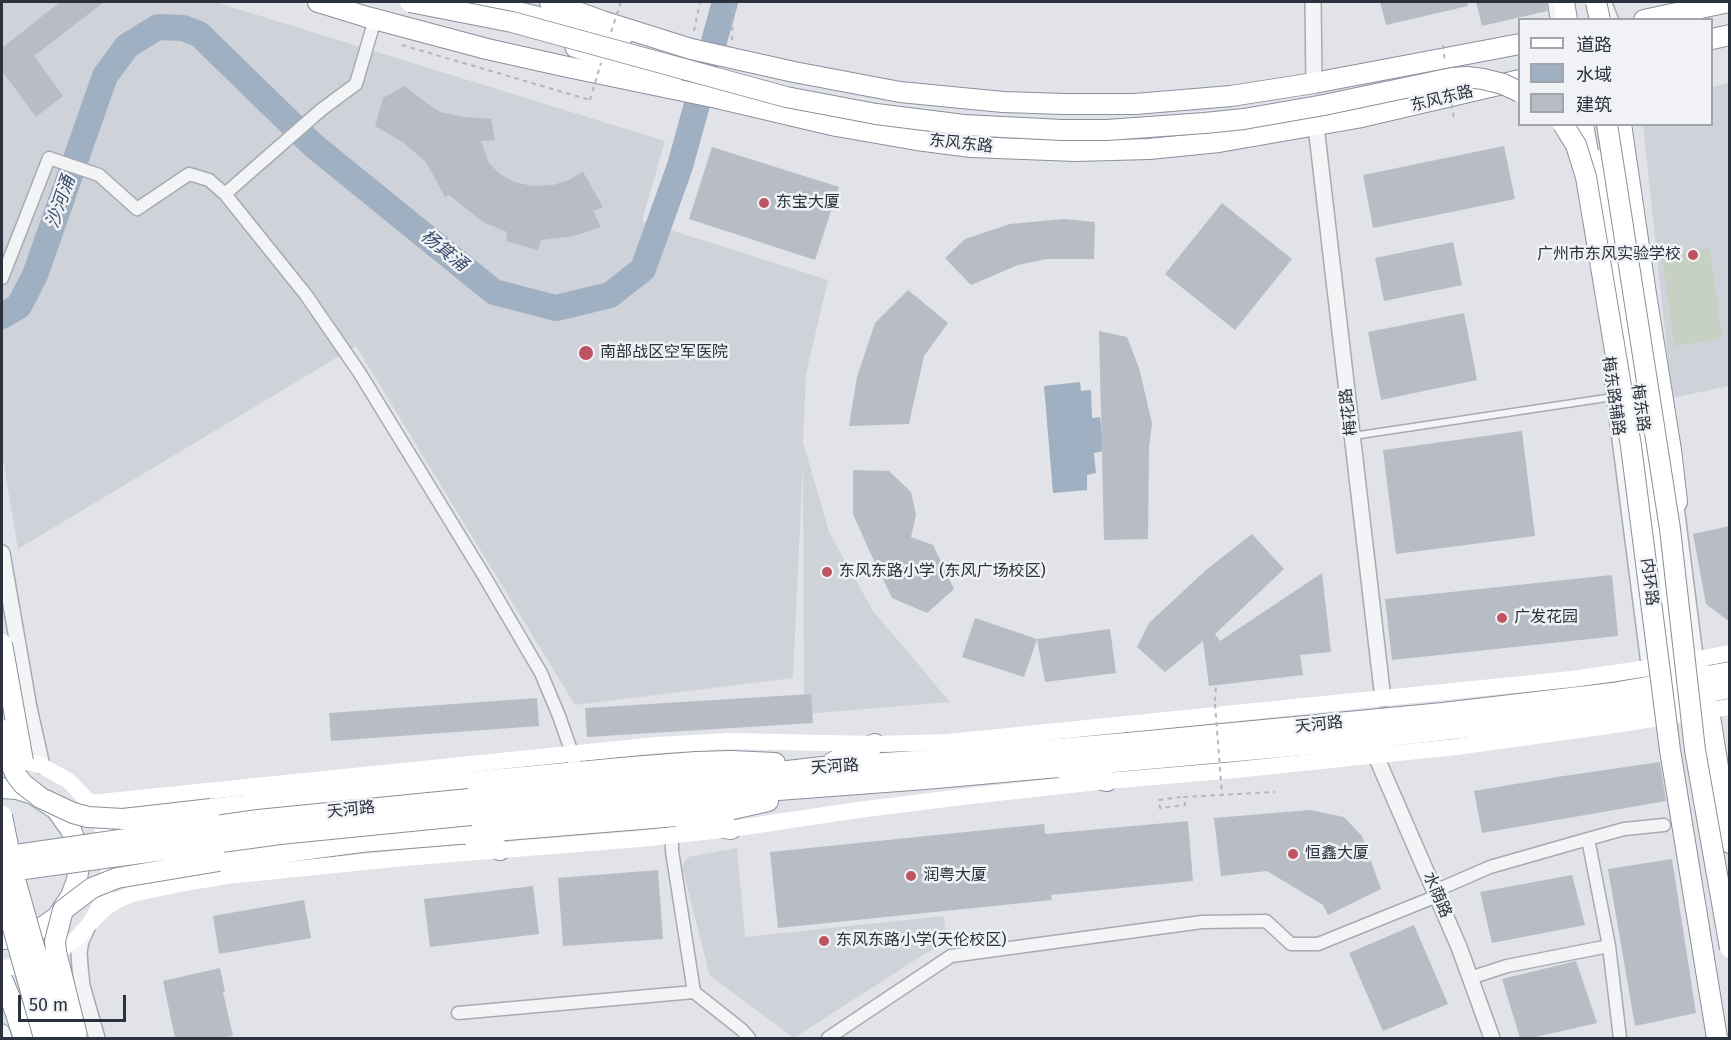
<!DOCTYPE html>
<html>
<head>
<meta charset="utf-8">
<style>
  body { margin:0 }
  #map { position:relative; width:1731px; height:1040px; overflow:hidden; background:#e1e3e8; font-family:"Fira Sans","Noto Sans SC",sans-serif }
  canvas { display:block }
  .frame { position:absolute; inset:0; border:3px solid #2b313d; pointer-events:none }
  .legend { position:absolute; left:1518px; top:18px; width:195px; height:108px; box-sizing:border-box; background:#f0f2f5; border:2px solid #a1a5ab; margin:0; padding:8px 10px; list-style:none; font-size:18px; color:#2b313d }
  .legend li { display:flex; align-items:center; gap:12px; height:30px }
  .legend b { width:30px; border:2px solid #a1a5ab }
  .scale { position:absolute; left:18px; top:995px; width:108px; height:27px; box-sizing:border-box; border:3px solid #2b313d; border-top:0; padding-left:8px; font-size:18px; line-height:21px; white-space:nowrap; color:#2b313d; -webkit-text-stroke:4px #f0f2f5; paint-order:stroke }
</style>
</head>
<body>
<div id="map">
<canvas width="1731" height="1040"></canvas>
<div class="frame"></div>
<ul class="legend">
<li><b style="height:8px;background:#fff"></b>道路</li>
<li><b style="height:16px;background:#a0b0c3"></b>水域</li>
<li><b style="height:16px;background:#b8bcc4"></b>建筑</li>
</ul>
<div class="scale">50 m</div>
</div>
<script>
const c = document.querySelector('canvas').getContext('2d');
c.lineJoin = 'round';
function paint(path, color) {
  c.fillStyle = color;
  c.fill(path, 'evenodd');
}
function toPath(rows) {
  const path = new Path2D();
  for (const r of rows) {
    path.moveTo(r[0], r[1]);
    for (let i = 2; i < r.length; i += 2) path.lineTo(r[i], r[i + 1]);
  }
  return path;
}
function trace(path, color, width, dash) {
  c.strokeStyle = color;
  c.lineWidth = width;
  c.lineCap = dash ? 'butt' : 'round';
  c.setLineDash(dash || []);
  c.stroke(path);
}
function write(font, color, halo, rows, align = 'center') {
  c.font = font + ' "Fira Sans","Noto Sans SC",sans-serif';
  c.lineWidth = 5;
  c.setLineDash([]);
  c.textBaseline = 'middle';
  c.strokeStyle = halo;
  c.fillStyle = color;
  for (const [text, x, y, turn = 0] of rows) {
    c.save();
    c.translate(x, y);
    c.rotate((+turn || 0) * Math.PI / 180);
    c.textAlign = isNaN(turn) ? turn : align;
    if (halo) c.strokeText(text, 0, 0);
    c.fillText(text, 0, 0);
    c.restore();
  }
}
paint(toPath([
  [2,2,215,2,665,141,642,221,828,280,806,374,803,442,829,532,873,611,950,702,804,714,803,462,793,678,575,705,356,346,18,549,2,454],
  [1729,83,1729,386,1672,398,1643,125,1712,124,1712,87],
  [737,848,745,937,944,916,947,945,926,953,794,1038,710,976,682,867,688,857]
]), '#cfd2d9');
paint(toPath([
  [1710,248,1722,339,1674,346,1662,254]
]), '#c6d0c3');
paint(toPath([
  [1080,382,1081,391,1091,390,1092,418,1100,417,1104,451,1094,453,1096,473,1087,475,1087,490,1053,493,1044,386]
]), '#a0b0c3');
trace(toPath([
  [713,45,725,2],
  [2,316,19,306,35,275,105,76,127,46,158,27,183,28,199,34,314,146,494,292,556,308,610,295,643,269,680,166,706,72]
]), '#a0b0c3', 26);
paint(toPath([
  [60,2,104,2,34,56,63,96,36,117,2,71,2,48],
  [1380,2,1467,2,1468,6,1386,25],
  [1476,2,1546,2,1547,11,1482,26],
  [405,86,421,99,440,112,464,117,491,119,495,140,481,141,489,163,500,174,515,182,532,186,553,185,569,180,583,172,603,207,593,211,601,227,574,236,541,240,538,250,506,241,507,232,483,222,449,195,445,197,426,162,404,143,375,126,383,98],
  [1504,146,1515,199,1373,228,1363,175],
  [712,147,839,187,815,260,689,219],
  [1222,203,1292,259,1235,330,1165,274],
  [1064,219,1095,222,1094,259,1047,259,1018,265,971,285,945,258,965,239,1010,224],
  [1453,242,1462,285,1384,301,1375,258],
  [908,290,948,323,924,356,909,424,849,426,857,377,875,323],
  [1464,313,1477,380,1381,400,1368,332],
  [1099,331,1127,337,1139,368,1152,423,1149,448,1148,539,1104,540],
  [1522,431,1535,536,1396,554,1383,450],
  [853,470,889,471,911,492,916,515,911,537,933,545,954,589,927,613,892,598,869,550,853,514],
  [1730,526,1730,622,1706,604,1693,534],
  [1252,534,1284,569,1215,634,1220,641,1322,573,1331,652,1300,655,1303,675,1209,686,1203,641,1165,672,1137,647,1149,623,1206,570],
  [1612,575,1618,636,1392,660,1385,599],
  [975,618,1037,639,1024,677,962,657],
  [1110,629,1116,673,1045,682,1037,639],
  [811,694,813,723,587,737,585,708],
  [537,698,539,726,331,741,329,713],
  [1660,762,1666,801,1482,833,1474,791,1557,777],
  [1310,810,1344,817,1362,836,1381,889,1328,915,1323,905,1267,871,1221,876,1214,818],
  [1188,821,1193,881,1051,895,1052,900,778,928,770,852,1044,824,1045,834],
  [1672,859,1696,1013,1635,1026,1608,869],
  [658,870,663,939,563,946,558,878],
  [1572,875,1585,925,1492,943,1480,892],
  [533,886,539,934,430,947,424,899],
  [304,900,311,938,219,954,213,916],
  [1414,925,1448,1004,1383,1031,1349,953],
  [1576,961,1597,1023,1531,1038,1520,1038,1502,979],
  [220,968,225,992,223,992,233,1036,220,1038,175,1038,163,981]
]), '#b8bcc4');
const service = toPath([
  [1353,436,1613,397]
]);
const minor = toPath([
  [1554,2,1557,20],
  [1605,2,1612,20],
  [225,194,321,110,356,84,375,19],
  [2,278,49,158,99,175,137,209,189,174,209,180,225,194,306,295,359,372,483,574,541,673,559,716,572,753,574,761],
  [1611,381,1648,668],
  [1677,502,1697,660],
  [672,835,672,851,694,992,742,1030,749,1038],
  [1588,839,1609,946,1620,1038],
  [1435,891,1490,867,1588,839,1624,829,1664,825],
  [1470,978,1507,966,1609,946],
  [458,1013,694,992],
  [828,1038,951,956,1202,922,1266,921,1291,944,1318,944,1437,896]
]);
const tertiary = toPath([
  [1313,2,1314,83],
  [1316,126,1383,699],
  [2,553,29,708,42,766],
  [1375,754,1459,947,1492,1038],
  [87,928,81,941,79,952,80,967,82,986,97,1038],
  [2,1032,4,1038]
]);
const primary = toPath([
  [478,2,624,36],
  [575,48,673,82]
]);
const trunk = toPath([
  [318,2,367,17,487,49,563,66,717,98,836,126,917,140,971,147,1076,151,1149,149,1219,142,1357,118,1520,80],
  [550,2,602,21,691,49,794,72,900,92,1003,102,1064,104,1135,104,1231,96,1314,83,1520,44],
  [1564,2,1567,20],
  [1644,20,1729,2],
  [1712,39,1730,35],
  [1583,124,1592,175],
  [1621,124,1646,294,1671,450,1677,502],
  [1697,660,1699,678],
  [1675,706,1709,710,1730,843],
  [1345,744,1375,754],
  [833,762,875,744],
  [1066,771,1107,781],
  [2,788,17,789,33,794,56,809,71,830,77,846,79,863,77,880,71,896,57,917,34,933,17,938,2,939],
  [469,799,745,776,822,767,916,761,1127,743,1443,713,1613,693,1730,672],
  [211,809,351,793,632,767,696,762,731,761,775,763],
  [471,815,671,798,925,779,1336,742,1542,719,1648,703,1730,688],
  [685,822,731,829],
  [469,835,500,850],
  [219,861,361,842,689,815,733,809,768,801],
  [2,979,13,1005,24,1038]
]);
trace(service, '#a7aab1', 9);
trace(minor, '#a7aab1', 15);
trace(tertiary, '#a7aab1', 18);
trace(primary, '#a1a7b2', 21);
trace(trunk, '#8a909c', 22);
trace(toPath([
  [694,31,700,2],
  [732,40,733,2],
  [402,45,590,100],
  [1215,701,1216,685],
  [1181,797,1159,800,1160,808,1185,805,1184,797,1275,792]
]), '#b3b6bb', 2, [4.5, 4.5]);
trace(service, '#f3f4f6', 6);
trace(minor, '#f3f4f6', 12);
trace(tertiary, '#f3f4f6', 15);
trace(toPath([
  [1597,158,1615,287],
  [1621,274,1675,664,1681,671],
  [90,803,657,745,728,741,875,744,948,742,1572,679,1648,668,1730,653],
  [91,922,105,908,118,900,132,894,184,883,227,876,404,858,639,839,731,829,858,810,970,796,1107,781,1225,771,1456,747,1608,726,1730,707],
  [2,968,22,966,42,961,60,951,77,938,91,922,100,906,106,889,109,871,109,853,105,835,99,818,90,803,69,781,42,766,22,760,12,760]
]), '#fff', 16);
trace(primary, '#fff', 18);
trace(trunk, '#fff', 20);
const trunkBridge = toPath([
  [410,2,512,22,786,97,876,114,964,125,1062,130,1107,130,1205,123,1244,119,1324,105,1452,78,1467,77,1483,79,1503,84,1520,92],
  [1596,2,1600,20],
  [1563,124,1576,145,1586,177,1631,446,1670,750,1717,1038],
  [1607,124,1670,529,1695,750,1730,948],
  [2,644,23,761],
  [2,730,12,766,16,775,23,784,41,798,73,813,88,817,123,819,211,809],
  [2,816,14,876,60,1038],
  [2,857,258,820,469,799],
  [2,872,280,834,471,815],
  [2,889,44,1038],
  [76,1032,56,952,55,941,63,910,92,888,117,878,219,861]
]);
trace(trunkBridge, '#8a909c', 22, []);
trace(toPath([
  [611,32,621,2],
  [1443,45,1445,63],
  [1450,95,1454,119],
  [590,100,601,63],
  [1215,704,1222,795]
]), '#b3b6bb', 2, [4.5, 4.5]);
trace(trunkBridge, '#fff', 20);
for (const [x, y, r, color] of [
  [764,203,6,"#be5461"],
  [1693,255,6,"#be5461"],
  [586,353,8,"#be5461"],
  [827,572,6,"#be5461"],
  [1502,618,6,"#be5461"],
  [1293,854,6,"#be5461"],
  [911,876,6,"#be5461"],
  [824,941,6,"#be5461"]
]) {
  const dot = new Path2D();
  dot.arc(x, y, r, 0, 2 * Math.PI);
  c.fillStyle = color;
  c.fill(dot);
  trace(dot, '#f0f2f5', 2);
}
write('16px', '#2b313d', '#f0f2f5', [
  ["东风东路",1442,99,-14],
  ["东风东路",961,144,6],
  ["梅东路辅路",1613,396,82],
  ["梅东路",1640,408,82],
  ["梅花路",1349,412,-97],
  ["内环路",1649,582,83],
  ["天河路",1319,725,-6],
  ["天河路",835,767,-4],
  ["天河路",351,810,-6],
  ["水荫路",1437,895,67]
]);
write('16px', '#2b313d', '#f0f2f5', [
  ["东宝大厦",776,203],
  ["广州市东风实验学校",1681,255,"right"],
  ["南部战区空军医院",600,353],
  ["东风东路小学 (东风广场校区)",839,572],
  ["广发花园",1514,618],
  ["恒鑫大厦",1305,854],
  ["润粤大厦",923,876],
  ["东风东路小学(天伦校区)",836,941]
], 'left');
write('italic 18px', '#3a4f6c', '#f0f2f5', [
  ["沙河涌",61,202,-71],
  ["杨箕涌",444,251,39]
]);
</script>
</body>
</html>
